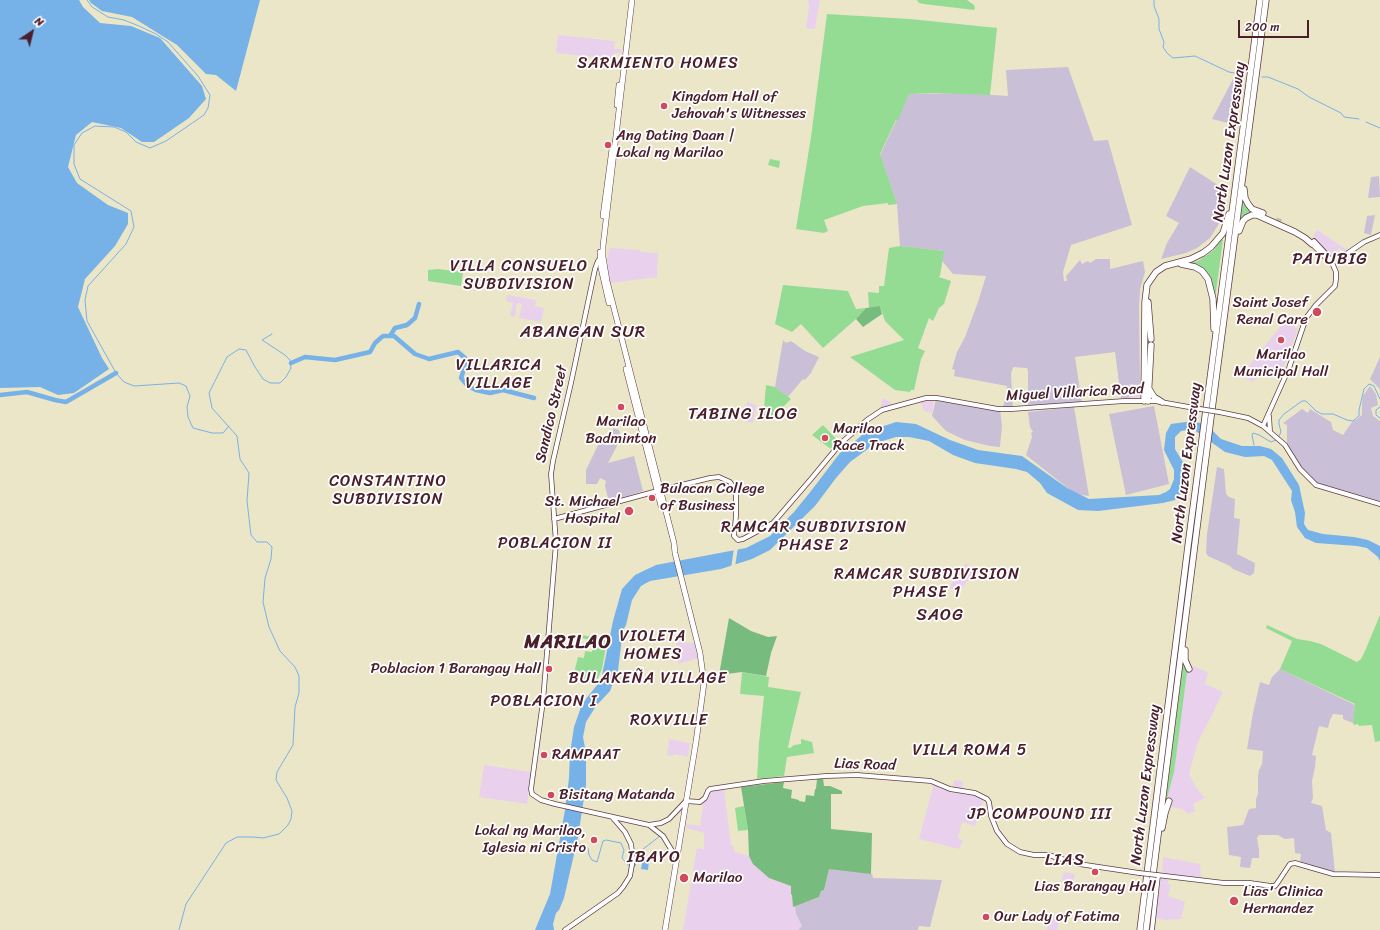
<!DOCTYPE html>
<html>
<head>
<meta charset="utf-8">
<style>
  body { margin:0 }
  #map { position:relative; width:1380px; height:930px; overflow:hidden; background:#ece6c8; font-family:Sriracha,sans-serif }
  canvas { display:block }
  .north { position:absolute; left:12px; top:12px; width:40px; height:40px; -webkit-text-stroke:3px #fff; paint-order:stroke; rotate:35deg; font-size:11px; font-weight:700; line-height:16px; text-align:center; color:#4a1f2b }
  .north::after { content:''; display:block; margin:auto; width:14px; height:18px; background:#4a1f2b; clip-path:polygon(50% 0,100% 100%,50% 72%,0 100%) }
  .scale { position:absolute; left:1238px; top:20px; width:71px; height:18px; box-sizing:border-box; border:2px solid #4a1f2b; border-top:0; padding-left:5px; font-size:12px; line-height:14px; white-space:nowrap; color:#4a1f2b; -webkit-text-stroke:3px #fff; paint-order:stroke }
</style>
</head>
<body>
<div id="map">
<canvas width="1380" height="930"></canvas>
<div class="north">N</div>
<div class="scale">200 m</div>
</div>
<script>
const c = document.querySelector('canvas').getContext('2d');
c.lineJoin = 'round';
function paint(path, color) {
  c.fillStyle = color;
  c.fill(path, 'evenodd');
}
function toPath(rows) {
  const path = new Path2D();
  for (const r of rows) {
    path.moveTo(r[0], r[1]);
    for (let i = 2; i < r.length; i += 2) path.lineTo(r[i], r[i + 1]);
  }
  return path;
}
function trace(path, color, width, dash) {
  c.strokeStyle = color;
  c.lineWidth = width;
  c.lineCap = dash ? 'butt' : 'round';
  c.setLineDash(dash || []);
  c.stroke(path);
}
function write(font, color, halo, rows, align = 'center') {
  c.font = font + ' Sriracha,sans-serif';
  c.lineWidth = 3.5;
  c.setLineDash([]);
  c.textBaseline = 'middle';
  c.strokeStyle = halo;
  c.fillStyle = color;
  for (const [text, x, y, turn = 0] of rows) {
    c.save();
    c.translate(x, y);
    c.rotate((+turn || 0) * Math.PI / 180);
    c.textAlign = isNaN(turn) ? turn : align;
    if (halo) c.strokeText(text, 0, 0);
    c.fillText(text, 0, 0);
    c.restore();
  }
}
paint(toPath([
  [808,0,820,0,815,29,806,28,809,7],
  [558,35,615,41,614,49,622,49,621,53,614,53,613,59,556,53],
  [1317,230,1349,251,1345,253,1339,248,1333,256,1330,256,1314,240,1314,234],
  [610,248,639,250,641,252,658,253,657,277,610,283,607,259],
  [507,295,536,300,535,306,523,304,544,308,541,322,519,318,522,304,517,303,515,317,510,316,513,303,506,301],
  [1284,322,1298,329,1281,373,1269,368,1252,382,1243,376,1247,368],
  [1129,384,1140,385,1140,395,1139,397,1129,398],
  [882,398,891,402,892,404,881,408],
  [934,400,932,413,924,411,920,401],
  [747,402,756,405,753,423,744,421],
  [966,563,975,570,958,594,949,587],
  [676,642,694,643,698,658,678,664],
  [1183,662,1208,672,1205,684,1223,692,1214,711,1198,742,1189,774,1197,789,1205,798,1193,804,1195,811,1188,814,1182,809,1165,806],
  [669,739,690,743,688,757,674,754,673,756,667,755],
  [484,765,531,772,527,804,479,797],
  [954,780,963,781,962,790,953,788],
  [934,783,942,785,951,791,976,795,984,799,975,826,962,822,958,838,963,841,959,849,919,839],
  [724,789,731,845,732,845,735,852,749,856,754,864,769,878,791,886,791,894,792,895,793,907,795,906,796,914,802,926,798,930,683,930,696,853,697,848,704,849,704,833,686,828,686,824,700,826,705,791],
  [1163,857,1200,864,1201,880,1162,875],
  [1064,872,1075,874,1072,885,1061,882],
  [1161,877,1168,879,1168,884,1171,885,1168,896,1185,902,1181,919,1165,920,1155,918],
  [1052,916,1060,919,1057,930,1047,930]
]), '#e9d1ed');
paint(toPath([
  [1068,67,1094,141,1108,140,1132,225,1071,245,1063,272,1064,281,1067,281,1066,276,1080,260,1082,264,1088,261,1090,263,1096,259,1110,259,1110,269,1143,261,1145,272,1140,289,1139,306,1140,385,1129,384,1129,398,1121,398,1115,352,1075,357,1082,404,1028,408,1028,371,1027,368,1013,367,1011,374,1013,408,1003,407,1007,393,1007,386,954,376,955,370,952,369,957,352,965,337,978,302,986,276,953,274,942,261,943,251,900,246,897,204,880,155,909,94,963,93,1008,96,1006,70],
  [1239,78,1232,124,1212,119,1233,79],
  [1190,167,1224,189,1220,222,1210,238,1197,248,1186,253,1161,259,1167,243,1179,223,1166,216],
  [1379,176,1380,197,1368,198,1371,177],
  [1375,215,1371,235,1364,233,1367,216],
  [783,340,786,343,791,341,805,351,819,357,811,373,805,380,803,379,788,397,775,387],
  [1380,357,1380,389,1370,379],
  [1370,386,1376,394,1378,405,1371,408,1373,416,1380,421,1380,502,1355,495,1315,482,1303,471,1287,443,1287,425,1283,423,1302,409,1308,413,1310,409,1331,422,1333,430,1343,435,1352,422,1357,419,1362,415,1362,403,1363,396],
  [936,399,1000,409,1002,426,1000,447,990,446,965,440,946,431,932,416],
  [1154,406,1169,484,1126,495,1109,414],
  [1074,407,1089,496,1075,494,1026,455,1032,437,1031,433,1033,432,1030,427,1028,412],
  [613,428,619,430,621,438,608,463,634,456,643,491,609,502,605,486,606,481,600,478,597,484,586,484,586,470,601,439,609,443,613,438],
  [1217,467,1224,469,1226,494,1229,497,1235,499,1234,518,1240,519,1237,554,1255,563,1254,573,1250,576,1233,569,1230,566,1208,556,1206,553,1207,534],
  [1280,669,1355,705,1353,723,1343,719,1343,715,1333,714,1330,720,1328,728,1319,726,1312,755,1316,756,1315,767,1312,781,1313,798,1311,803,1322,806,1326,830,1331,833,1335,873,1300,862,1301,854,1295,853,1294,838,1285,839,1278,835,1259,835,1257,838,1259,850,1259,858,1252,858,1250,868,1240,867,1241,857,1229,855,1227,827,1243,825,1249,809,1256,808,1256,799,1258,794,1258,776,1259,770,1262,764,1263,751,1247,749,1253,713,1260,682,1269,685,1272,677],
  [829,868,872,874,873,878,942,880,930,927,919,926,918,930,798,930,802,926,796,914,795,906,819,897,821,891,824,890]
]), '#c9bfd7');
paint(toPath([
  [917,0,967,0,974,5,975,8,974,10,924,4,919,3],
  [827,14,910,19,997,28,990,95,935,93,909,94,898,120,896,120,880,154,897,204,888,205,888,203,863,206,824,220,828,231,824,233,796,229,811,137],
  [770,159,780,161,779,168,768,165],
  [1243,193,1255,213,1247,215,1238,229],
  [1221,239,1223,240,1215,299,1213,299,1214,290,1210,278,1188,264,1198,261,1207,255,1214,250],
  [900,246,944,251,940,276,939,276,939,277,951,281,944,304,939,308,933,321,929,318,918,348,925,351,921,359,914,390,911,390,910,392,895,390,850,357,904,340,885,321,880,306,869,308,868,292,879,293,879,286,884,286,889,248],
  [438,269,463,272,461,286,428,281,428,270],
  [783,285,848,291,856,309,866,308,856,319,823,348,801,324,792,332,775,324],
  [766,385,775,387,791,399,774,416,763,419],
  [823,425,838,441,831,449,812,435],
  [1380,615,1380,741,1375,742,1372,725,1359,726,1358,724,1354,725,1353,723,1355,704,1280,669,1292,641,1266,628,1267,625,1297,639,1310,641,1321,644,1357,662,1361,659,1365,651],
  [582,635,607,640,602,669,595,685,574,673,578,657,584,658,585,651,592,652,594,643,591,642,591,640,581,638],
  [1183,662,1185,662,1187,672,1178,742,1174,772,1165,806],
  [742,672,769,677,768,687,801,692,791,733,788,748,790,748,794,745,801,744,801,739,805,740,812,742,814,753,787,757,784,776,757,779,759,743,764,696,740,694],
  [744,806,748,830,738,831,735,808]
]), '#94db94');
paint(toPath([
  [880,306,882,314,863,327,856,319,866,308],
  [729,618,751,631,768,637,777,636,771,653,766,676,742,672,719,675],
  [823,778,824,786,830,786,842,791,842,794,831,794,831,829,872,833,871,874,829,869,824,890,821,891,819,897,793,907,792,895,791,894,791,886,769,878,753,864,749,856,748,830,741,787,784,782,783,788,792,790,791,798,799,800,799,801,805,802,806,795,814,796,815,789,816,789,817,779]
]), '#77bb7e');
paint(toPath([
  [0,0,79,0,83,7,100,23,131,26,160,38,202,86,206,99,189,118,154,142,142,142,121,128,92,122,76,135,68,167,77,183,108,205,128,213,128,224,115,246,85,279,78,307,102,358,109,369,74,393,58,395,40,387,0,388],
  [89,0,260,0,236,91,216,75,206,74,177,45,132,17,102,11,91,3],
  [1193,421,1207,425,1221,439,1242,446,1260,446,1271,449,1282,458,1299,485,1305,513,1304,524,1308,530,1323,534,1354,537,1368,540,1380,546,1380,561,1378,557,1367,548,1357,546,1316,543,1305,538,1297,527,1295,512,1291,500,1292,491,1272,460,1264,456,1245,457,1225,452,1193,429,1181,431,1175,437,1175,449,1186,467,1182,484,1182,492,1175,500,1163,503,1098,511,1078,510,1047,493,1040,483,1027,472,1016,469,975,463,953,455,929,441,909,437,896,437,876,443,850,462,836,478,815,506,770,550,752,559,721,569,650,581,641,586,632,600,626,625,623,630,618,670,610,691,596,706,586,722,583,737,586,753,586,785,578,837,564,898,559,910,556,913,553,924,554,930,535,930,550,894,565,810,569,778,570,753,574,727,582,704,601,680,613,621,622,589,635,575,656,565,746,548,770,536,794,512,811,491,840,453,866,432,896,422,916,424,950,440,978,450,1022,456,1067,488,1089,499,1159,495,1166,492,1170,489,1174,479,1174,470,1164,450,1166,433,1171,424],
  [643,859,649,860,648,870,641,869]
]), '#76b1e7');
paint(toPath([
  [738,547,735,567,731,569,734,548]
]), '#ece6c8');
trace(toPath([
  [87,0,92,7,108,17,124,20,139,26,156,34,168,42,198,76,210,95,208,108,204,115,166,141,150,148,136,142,126,132,114,127,95,126,82,133,74,145,74,164,80,179,131,211,134,227,126,244,88,286,85,300,87,321,116,373,124,382,134,386,179,383,186,386,190,396,187,407,188,417,193,428,212,433,223,433,229,426],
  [1154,0,1154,6,1159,19,1159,29,1164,42,1163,47,1167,53,1173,58,1195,56,1229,72,1240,74],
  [1262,77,1268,77,1298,89,1309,97,1341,113,1344,117,1359,119],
  [1366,122,1380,128],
  [1380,407,1376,410,1376,415,1380,418],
  [1278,438,1281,432,1279,424,1279,420,1284,414,1302,401,1306,401,1316,411,1322,414,1333,414,1347,420,1353,421,1359,416,1359,410,1364,389,1369,384,1374,386,1380,399],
  [1254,445,1252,435,1253,433,1259,435,1271,442,1276,440],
  [576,842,583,845],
  [584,845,588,848,589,855,592,860,597,862,603,841,606,840,621,843,624,850,622,858,630,867],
  [633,868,635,866,637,859,642,850,660,836],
  [179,930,186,904,226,843,237,837,253,837,263,838,279,834,288,825,291,819,292,811,287,798,276,780,277,772,293,745,295,707,299,693,299,676,295,667,280,651,269,627,263,602,265,578,271,559,272,547,267,542,257,542,251,535,247,501,249,473,240,459,237,436,212,408,209,393,227,357,239,349,246,350,255,367,263,379,270,383,280,383,286,377,291,368,290,360,285,355,262,340,272,334]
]), '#76b1e7', 1);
trace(toPath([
  [390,336,395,328,407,325,415,318,419,304],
  [291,363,305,357,335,360,370,352,375,343,383,336,394,336,415,354,429,359,458,352,465,358,465,366,461,378,468,386,476,390,490,393,503,390,534,398],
  [0,395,27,392,55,400,66,402,116,373]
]), '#76b1e7', 4.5);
trace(toPath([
  [1276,220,1281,222]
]), '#ccbea9', 5.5, [5.5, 3]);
const secondary = toPath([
  [1312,244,1330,262],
  [602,257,598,261,595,269,571,383,553,461,551,474,556,543,543,701,531,789,532,794,541,800,555,804,649,825,661,823,669,819,686,801,700,802,705,798,708,791,710,789,764,781,826,776,857,775,931,781,950,789,975,793,987,799,989,802,991,816,997,831,1007,844,1020,852,1034,855,1048,855,1079,864,1139,873],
  [1329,261,1348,253,1364,242,1380,235],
  [1219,412,1248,418,1263,426,1285,445,1300,469,1316,485,1380,504],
  [1269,416,1270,431],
  [1263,426,1289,368,1306,318,1316,305,1335,286,1336,279,1336,272,1333,265,1328,256,1314,241],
  [554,519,661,490,710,478,719,477,730,482,736,491,736,516,734,536,738,540,743,539,773,523,811,479,840,444,867,420,882,410,926,398,937,398,998,409,1012,409,1124,401,1155,401,1200,409],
  [649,825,663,836,677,859],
  [1157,875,1224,883,1250,883,1271,886,1275,886,1278,882,1290,864,1295,863,1333,874,1380,875],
  [565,930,618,893,623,887,630,876,633,859,631,844,625,832,612,817],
  [1152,930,1158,875]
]);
const trunk = toPath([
  [632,0,603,246,603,257,607,281,674,543,675,553,700,653,704,683,696,742,665,930],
  [617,105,619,85],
  [603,216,612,149],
  [600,252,601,268,609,303],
  [626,369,661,506]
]);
const motorway = toPath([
  [1244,189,1245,198,1248,204,1252,209,1263,213],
  [1239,231,1243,221,1246,218,1252,215,1257,215,1295,232,1305,238,1312,244],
  [1181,264,1195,267,1202,271,1208,279,1213,299,1214,329],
  [1148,302,1151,339],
  [1149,389,1154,397,1162,402],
  [1144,401,1145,302,1147,285,1156,272,1165,266,1191,259,1203,253,1211,247,1223,233,1229,214],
  [1148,401,1151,345],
  [1185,650,1185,660,1189,669],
  [1162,828,1165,813,1169,801],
  [1140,930,1188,546,1260,0],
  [1146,930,1211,417,1266,0]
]);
trace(secondary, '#623d43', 5.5);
trace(trunk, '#623d43', 6);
trace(motorway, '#623d43', 7);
trace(secondary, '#fff', 4);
trace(trunk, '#fff', 5);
trace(motorway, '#fff', 5.5);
const secondaryBridge = toPath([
  [1200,409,1219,412],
  [1139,873,1157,875]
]);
trace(secondaryBridge, '#623d43', 5.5, []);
trace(secondaryBridge, '#fff', 4);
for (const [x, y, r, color] of [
  [664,106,4,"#d1495b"],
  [608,145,4,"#d1495b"],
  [1317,312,5,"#d1495b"],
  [1281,340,4,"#d1495b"],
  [621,407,4,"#d1495b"],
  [825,438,4,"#d1495b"],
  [652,498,4,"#d1495b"],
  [629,511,5,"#d1495b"],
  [549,669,4,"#d1495b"],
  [544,755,4,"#d1495b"],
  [551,795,4,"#d1495b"],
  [594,840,4,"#d1495b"],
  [1095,872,4,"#d1495b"],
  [684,878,5,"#d1495b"],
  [1234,901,5,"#d1495b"],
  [986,917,4,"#d1495b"]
]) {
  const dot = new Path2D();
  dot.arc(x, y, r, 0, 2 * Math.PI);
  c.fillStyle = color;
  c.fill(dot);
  trace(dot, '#fff', 1.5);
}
write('15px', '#4a1f2b', '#fff', [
  ["Kingdom Hall of",672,97],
  ["Jehovah's Witnesses",672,114],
  ["Ang Dating Daan |",616,136],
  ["Lokal ng Marilao",616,153],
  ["Saint Josef",1308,303,"right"],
  ["Renal Care",1308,320,"right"],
  ["Marilao",1281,355,"center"],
  ["Municipal Hall",1281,372,"center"],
  ["Marilao",621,422,"center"],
  ["Badminton",621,439,"center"],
  ["Marilao",833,429],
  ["Race Track",833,446],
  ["Bulacan College",660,489],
  ["of Business",660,506],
  ["St. Michael",620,502,"right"],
  ["Hospital",620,519,"right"],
  ["Poblacion 1 Barangay Hall",541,669,"right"],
  ["RAMPAAT",552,755],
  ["Bisitang Matanda",559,795],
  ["Lokal ng Marilao,",586,831,"right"],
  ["Iglesia ni Cristo",586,848,"right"],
  ["Marilao",693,878],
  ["Lias Barangay Hall",1095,887,"center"],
  ["Lias' Clinica",1243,892],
  ["Hernandez",1243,909],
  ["Our Lady of Fatima",994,917]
], 'left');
write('15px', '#4a1f2b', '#fff', [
  ["North Luzon Expressway",1230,142,-82],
  ["Miguel Villarica Road",1075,393,-3],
  ["Sandico Street",552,414,-77],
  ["North Luzon Expressway",1187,463,-83],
  ["Lias Road",865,765,2],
  ["North Luzon Expressway",1146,785,-83]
]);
c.letterSpacing = '1px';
write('16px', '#4a1f2b', '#fff', [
  ["SARMIENTO HOMES",658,64],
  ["VILLA CONSUELO",519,267],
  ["SUBDIVISION",519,285],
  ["VILLARICA",499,366],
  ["VILLAGE",499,384],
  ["CONSTANTINO",388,482],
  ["SUBDIVISION",388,500],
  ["RAMCAR SUBDIVISION",814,528],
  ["PHASE 2",814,546],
  ["POBLACION II",555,544],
  ["RAMCAR SUBDIVISION",927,575],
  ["PHASE 1",927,593],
  ["VIOLETA",653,637],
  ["HOMES",653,655],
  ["BULAKEÑA VILLAGE",648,679],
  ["POBLACION I",544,702],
  ["ROXVILLE",669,721],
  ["VILLA ROMA 5",970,751],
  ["JP COMPOUND III",1040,815]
]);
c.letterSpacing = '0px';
c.letterSpacing = '1px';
write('17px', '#4a1f2b', '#fff', [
  ["PATUBIG",1330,260],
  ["ABANGAN SUR",583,333],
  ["TABING ILOG",743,415],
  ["SAOG",940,616],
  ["IBAYO",654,858],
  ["LIAS",1065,861]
]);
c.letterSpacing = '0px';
c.letterSpacing = '1px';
write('bold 19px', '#4a1f2b', '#fff', [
  ["MARILAO",568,643]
]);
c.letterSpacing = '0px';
</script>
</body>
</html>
